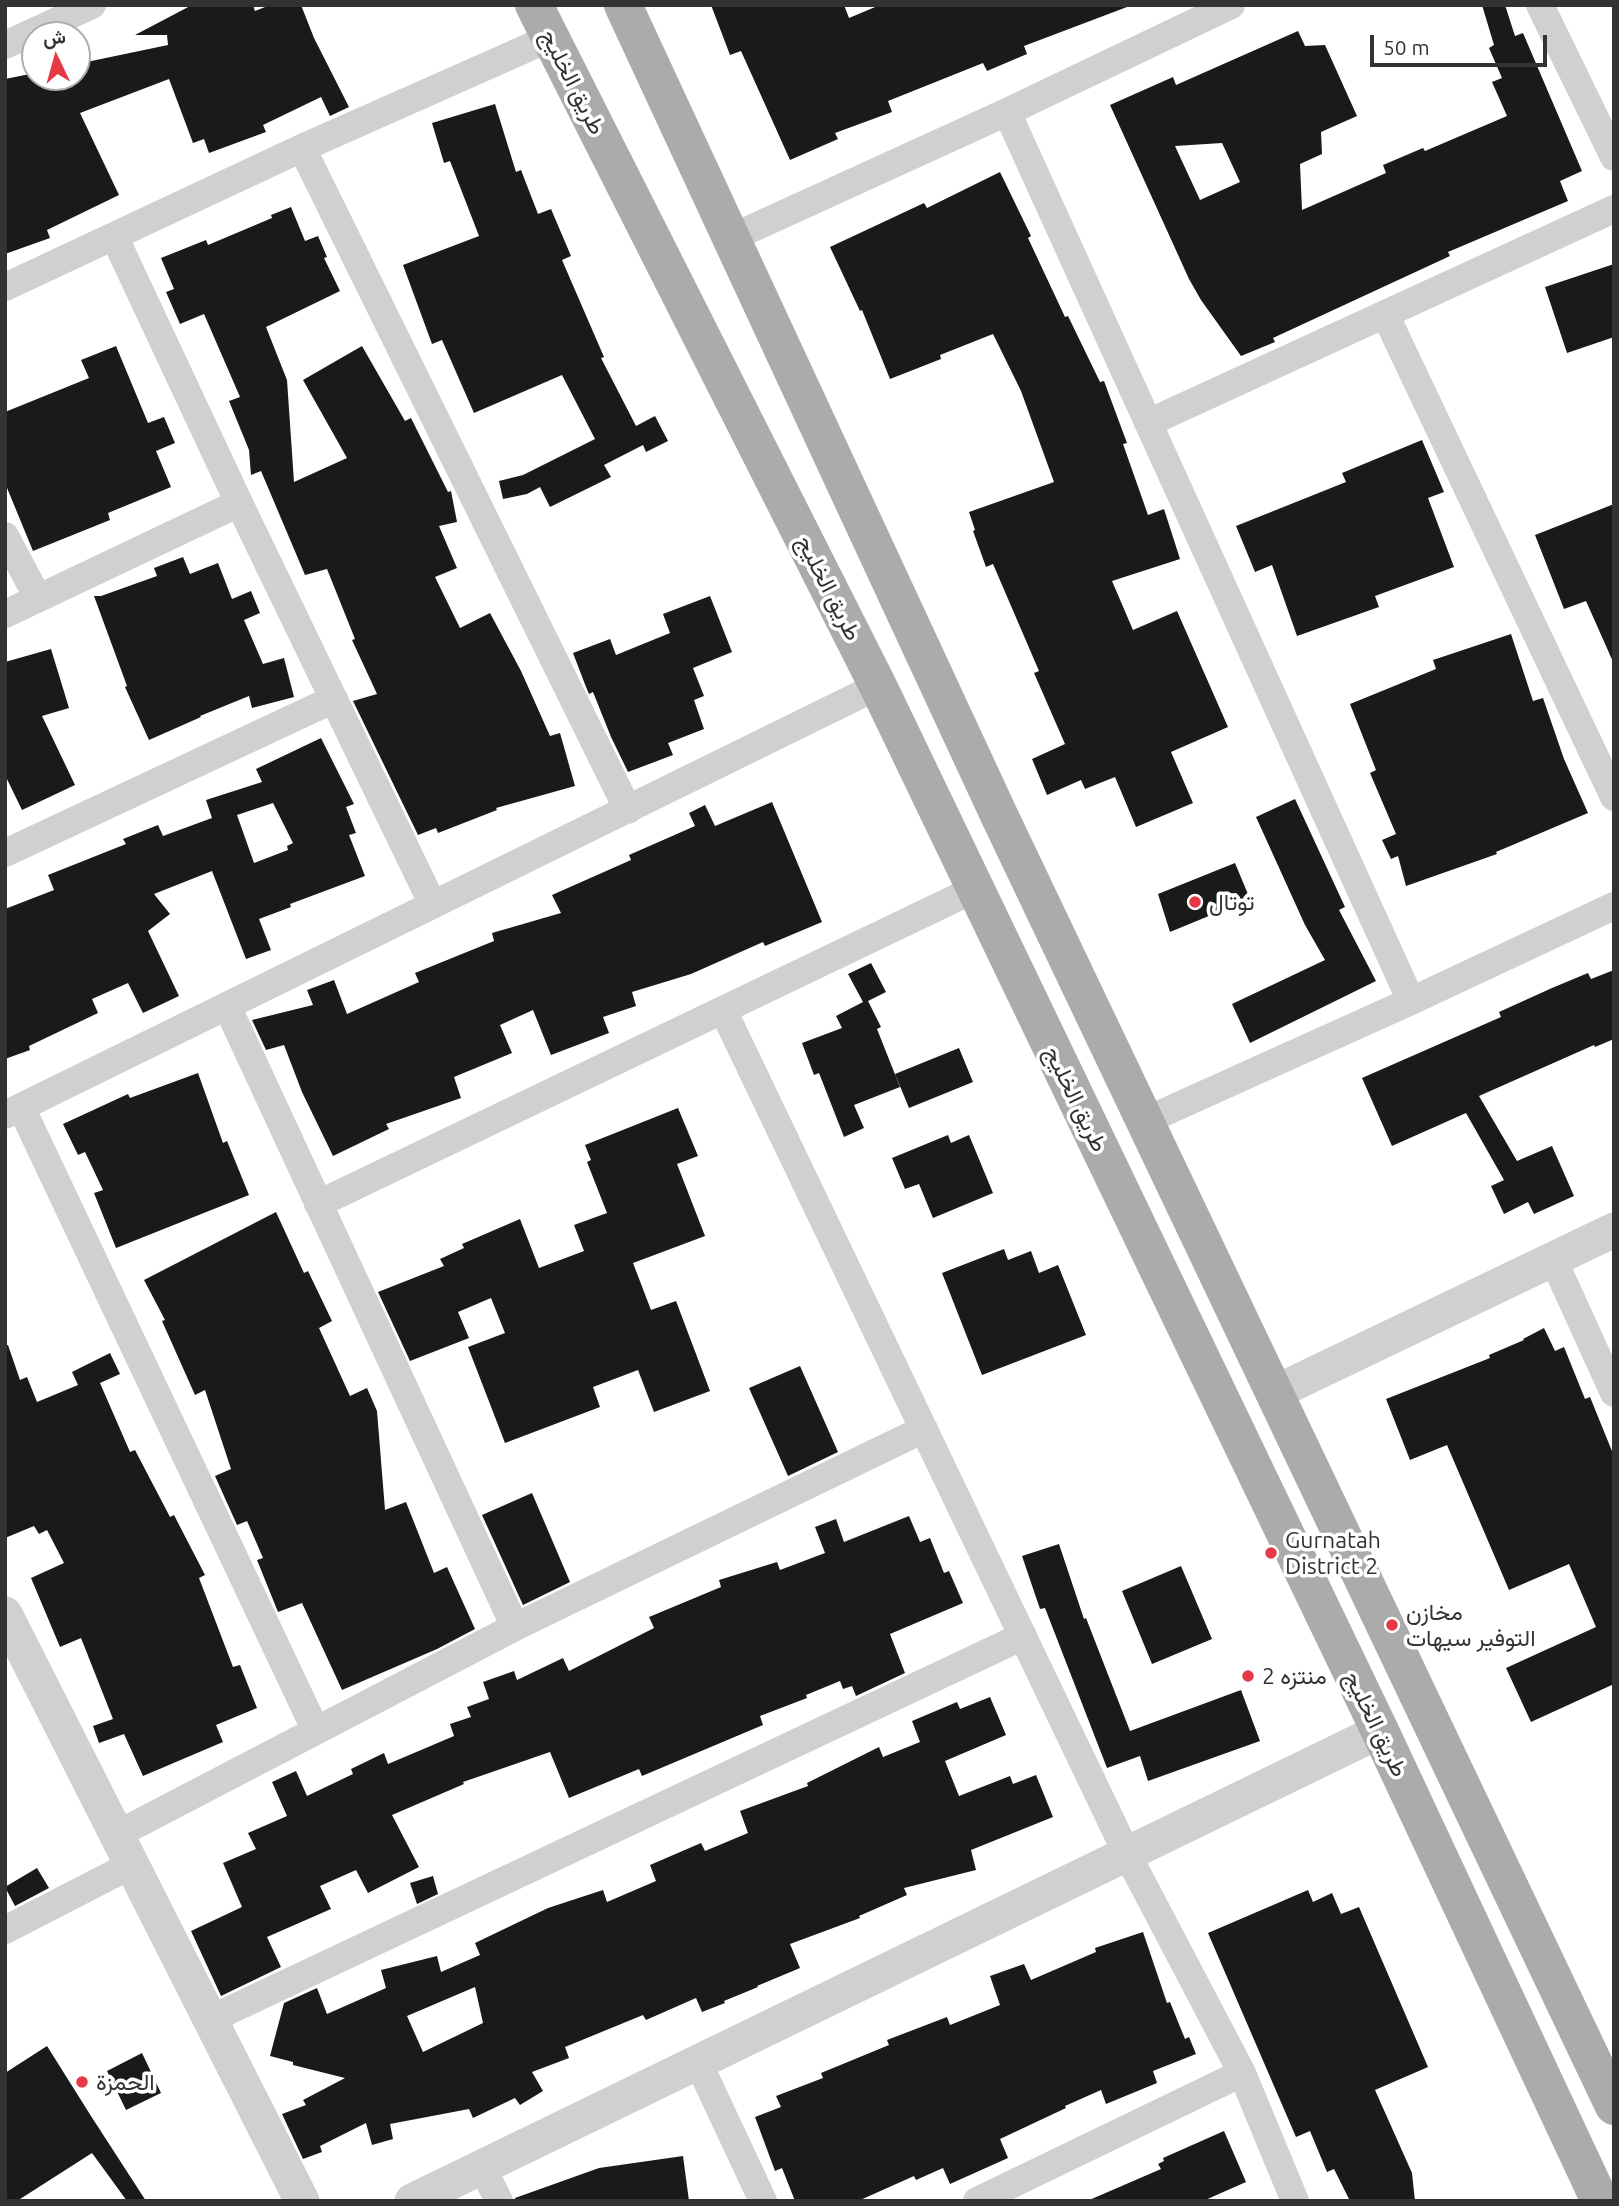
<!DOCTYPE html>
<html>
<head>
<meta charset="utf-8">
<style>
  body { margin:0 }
  #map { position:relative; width:1619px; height:2206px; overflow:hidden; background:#fff; font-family:Ubuntu,Vazirmatn,sans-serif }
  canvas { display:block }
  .frame { position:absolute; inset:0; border:7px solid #333; pointer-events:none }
  .north { position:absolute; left:21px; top:21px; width:70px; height:70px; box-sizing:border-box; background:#fff; border:2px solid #adadad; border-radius:50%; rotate:355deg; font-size:19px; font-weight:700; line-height:28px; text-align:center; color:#333 }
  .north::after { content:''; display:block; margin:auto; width:24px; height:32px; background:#e63946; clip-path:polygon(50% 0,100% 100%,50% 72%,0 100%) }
  .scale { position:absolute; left:1370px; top:35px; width:177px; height:32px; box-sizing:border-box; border:4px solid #333; border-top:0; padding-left:9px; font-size:21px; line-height:24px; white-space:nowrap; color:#333; -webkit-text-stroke:5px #fff; paint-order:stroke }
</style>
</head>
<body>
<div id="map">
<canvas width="1619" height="2206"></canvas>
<div class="frame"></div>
<div class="north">ش</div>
<div class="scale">50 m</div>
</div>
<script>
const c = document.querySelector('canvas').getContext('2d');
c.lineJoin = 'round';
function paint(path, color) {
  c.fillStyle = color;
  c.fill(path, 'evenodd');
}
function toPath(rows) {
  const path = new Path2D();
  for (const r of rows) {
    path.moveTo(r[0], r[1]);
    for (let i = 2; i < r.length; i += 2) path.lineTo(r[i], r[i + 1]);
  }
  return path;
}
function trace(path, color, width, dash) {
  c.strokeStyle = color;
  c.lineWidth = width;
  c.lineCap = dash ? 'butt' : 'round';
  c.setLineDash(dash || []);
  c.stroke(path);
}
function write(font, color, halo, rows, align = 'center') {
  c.font = font + ' Ubuntu,Vazirmatn,sans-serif';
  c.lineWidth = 7;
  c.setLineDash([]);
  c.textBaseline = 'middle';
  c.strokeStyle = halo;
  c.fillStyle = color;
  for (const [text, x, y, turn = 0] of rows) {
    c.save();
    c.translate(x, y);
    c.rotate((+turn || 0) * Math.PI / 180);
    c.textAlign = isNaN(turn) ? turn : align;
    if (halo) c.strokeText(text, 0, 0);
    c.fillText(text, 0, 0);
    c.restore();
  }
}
paint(toPath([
  [192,5,253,5,255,11,270,5,301,5,314,38,349,107,330,116,321,97,263,125,266,132,209,153,204,139,193,143,169,79,80,113,119,195,47,230,50,238,5,254,5,79,35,73,35,77,77,77,77,64,168,45,167,35,135,35],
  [711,5,844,5,849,18,880,5,1126,5,1127,7,1024,46,1027,54,987,71,983,63,888,101,892,112,835,133,838,139,790,160,741,51,730,55],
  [1482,5,1505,5,1515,36,1523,33,1582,171,1560,181,1568,201,1448,252,1450,256,1273,338,1275,342,1241,356,1201,300,1189,279,1110,105,1173,77,1176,85,1298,31,1305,46,1325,45,1357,116,1321,132,1322,154,1300,164,1302,210,1386,173,1383,165,1423,148,1425,151,1507,116,1492,82,1502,78,1489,48,1494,45],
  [1222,143,1240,182,1200,200,1175,146],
  [495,104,516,172,521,170,538,214,551,209,571,256,562,260,604,357,601,358,636,426,655,416,668,441,646,452,643,445,604,465,611,477,550,507,540,487,527,494,503,499,499,481,523,475,595,439,562,375,474,413,442,340,432,344,403,265,479,236,450,161,444,163,432,123],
  [1000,172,1031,236,1028,238,1065,317,1068,316,1100,382,1104,381,1127,443,1123,444,1148,515,1164,509,1180,559,1112,581,1133,630,1177,611,1228,727,1171,752,1193,803,1136,827,1115,777,1085,789,1081,780,1047,795,1032,759,1065,744,1034,673,1039,671,993,564,986,567,973,531,975,530,969,512,1054,482,1021,391,993,334,940,355,941,359,890,379,862,310,860,311,830,247,924,203,927,208],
  [291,207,305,241,318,236,327,257,324,258,340,291,266,327,287,380,294,482,347,458,303,380,362,346,405,421,411,418,448,492,451,491,457,522,439,526,457,568,435,577,460,628,490,613,521,671,550,736,560,733,575,786,496,808,497,810,438,833,436,828,418,835,353,701,377,694,352,640,355,639,327,569,305,575,261,471,251,475,249,450,229,401,240,397,204,314,180,324,166,292,174,289,161,258,206,240,208,245,272,218,271,215],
  [1614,264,1614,337,1567,353,1545,287],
  [116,346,148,423,164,417,175,443,156,451,171,487,108,513,110,520,33,551,5,483,5,412,89,378,81,360],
  [1422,440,1444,492,1428,498,1454,567,1375,596,1379,607,1297,636,1272,565,1255,572,1236,526,1346,482,1342,473],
  [1614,504,1614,664,1586,601,1564,609,1535,535],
  [183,557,190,574,218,563,232,599,251,591,260,613,244,620,263,664,284,658,294,697,252,708,249,696,200,716,201,717,149,740,125,687,127,686,94,596,101,596,157,576,154,568],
  [710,596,732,652,693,668,704,696,694,700,704,729,668,743,673,755,628,772,611,737,593,692,589,694,586,687,573,653,610,639,616,655,670,633,663,614],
  [1511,634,1533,701,1543,698,1564,759,1588,813,1496,852,1497,854,1406,886,1398,856,1391,859,1382,840,1396,834,1370,773,1376,770,1350,704,1436,669,1433,660],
  [51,649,69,708,42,716,75,785,22,810,5,775,5,662],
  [321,738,354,804,346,807,356,833,349,835,365,876,290,904,291,907,259,919,271,950,246,959,212,871,154,894,170,914,148,931,179,996,143,1013,128,983,92,999,98,1013,29,1046,30,1050,5,1059,5,909,54,890,48,875,126,844,123,839,158,825,163,836,212,818,206,800,262,782,256,769],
  [273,803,293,843,287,846,288,850,254,863,237,815],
  [1295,799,1345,907,1339,910,1376,981,1250,1043,1232,1004,1325,960,1305,925,1256,817],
  [772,802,822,922,765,946,763,942,691,974,632,992,636,1006,603,1017,609,1033,551,1055,533,1010,500,1025,512,1053,454,1077,461,1098,386,1124,389,1129,333,1156,302,1092,284,1045,266,1050,252,1020,313,1005,307,990,334,980,347,1014,419,982,415,973,494,941,492,933,561,913,552,895,631,860,629,855,695,826,689,813,705,805,715,826],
  [1235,863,1250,899,1170,932,1158,894],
  [871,963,886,992,868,1001,881,1027,877,1029,900,1087,854,1105,864,1128,844,1137,819,1073,814,1075,802,1043,842,1028,836,1016,863,1002,848,974],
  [1614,970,1614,1039,1595,1047,1594,1045,1479,1096,1517,1161,1552,1146,1574,1196,1534,1214,1528,1202,1504,1214,1491,1186,1504,1180,1466,1113,1392,1146,1362,1078,1501,1017,1499,1012,1552,988,1588,973,1591,979],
  [959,1048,973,1082,909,1108,895,1074],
  [198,1073,223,1143,227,1141,249,1195,116,1248,94,1193,103,1190,85,1152,78,1155,63,1124,128,1094,130,1098],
  [678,1108,698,1156,677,1164,705,1236,633,1263,651,1310,676,1301,710,1391,654,1412,638,1370,593,1387,600,1407,505,1443,468,1347,505,1333,491,1298,458,1312,469,1338,410,1361,378,1292,444,1266,440,1259,464,1248,462,1244,520,1219,539,1268,584,1251,574,1225,607,1213,587,1162,591,1160,585,1145],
  [948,1135,951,1143,969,1135,993,1193,933,1218,919,1184,905,1189,892,1158],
  [276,1212,304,1273,308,1271,332,1321,319,1328,350,1396,367,1388,377,1411,385,1510,406,1502,434,1573,447,1567,475,1629,437,1649,342,1690,302,1603,278,1612,257,1560,263,1558,247,1521,237,1525,215,1476,231,1469,205,1390,195,1395,162,1321,165,1320,144,1280],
  [1004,1249,1008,1260,1031,1251,1039,1273,1058,1265,1086,1335,982,1375,942,1273],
  [1544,1328,1555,1351,1564,1347,1585,1399,1590,1397,1614,1456,1614,1684,1531,1722,1506,1668,1596,1627,1569,1564,1509,1590,1447,1445,1410,1460,1386,1399,1490,1358,1489,1355,1524,1340,1523,1339],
  [8,1345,20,1380,27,1377,37,1402,78,1385,72,1372,110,1353,120,1374,100,1383,130,1452,135,1450,170,1517,174,1515,205,1575,199,1578,233,1667,240,1665,257,1708,216,1725,223,1742,143,1776,124,1734,99,1743,93,1726,113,1719,81,1638,60,1647,31,1578,64,1563,47,1530,39,1534,34,1526,5,1538,5,1346],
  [800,1366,838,1452,788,1476,749,1388],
  [532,1493,570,1582,523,1605,482,1515],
  [909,1516,920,1542,930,1538,944,1573,949,1571,963,1603,890,1634,905,1673,856,1696,852,1686,843,1689,840,1681,806,1695,807,1698,760,1716,763,1725,642,1776,639,1769,569,1798,550,1752,463,1782,464,1784,392,1815,419,1867,368,1893,356,1870,320,1886,331,1909,267,1937,281,1967,221,1996,191,1931,242,1907,223,1863,256,1849,248,1833,287,1816,272,1782,296,1771,307,1796,353,1774,351,1769,384,1753,388,1764,454,1736,450,1724,471,1717,467,1707,489,1699,483,1682,514,1671,517,1680,563,1658,569,1671,654,1628,649,1617,721,1587,719,1580,777,1562,780,1570,825,1553,815,1527,836,1519,844,1542],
  [1059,1544,1084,1619,1086,1618,1130,1731,1241,1690,1260,1741,1148,1781,1140,1756,1107,1768,1045,1608,1040,1609,1022,1556],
  [1181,1566,1212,1639,1152,1664,1122,1591],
  [990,1697,1006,1735,945,1761,959,1796,1010,1776,1013,1784,1036,1775,1053,1817,971,1850,976,1870,904,1888,907,1895,859,1916,860,1918,790,1944,800,1968,757,1986,758,1987,724,2001,725,2003,702,2012,696,1998,646,2020,643,2015,565,2047,569,2058,532,2072,543,2091,520,2105,515,2098,473,2118,469,2109,390,2124,393,2139,372,2145,366,2123,320,2146,322,2152,303,2159,282,2114,306,2105,303,2100,345,2078,293,2065,293,2062,270,2056,284,2003,317,1988,327,2014,386,1988,381,1970,437,1956,441,1972,480,1955,475,1943,548,1908,603,1890,607,1902,656,1881,650,1865,701,1843,705,1851,748,1833,740,1811,808,1786,807,1783,879,1747,883,1757,920,1742,912,1721,957,1702,960,1709],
  [475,1987,483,2023,423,2052,407,2016],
  [37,1868,49,1888,15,1906,5,1887],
  [433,1876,438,1894,417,1904,410,1883],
  [1308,1890,1313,1902,1332,1893,1341,1914,1359,1907,1428,2067,1375,2090,1412,2173,1415,2201,1350,2201,1334,2169,1327,2172,1310,2131,1296,2137,1208,1933],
  [1143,1932,1167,2003,1170,2002,1185,2039,1189,2037,1196,2054,1153,2071,1157,2083,1106,2104,1101,2090,1065,2106,1066,2108,1000,2139,1008,2158,950,2184,943,2168,916,2180,914,2176,858,2201,795,2201,782,2168,775,2171,755,2117,781,2107,776,2096,823,2078,821,2073,889,2045,887,2040,947,2017,950,2025,1000,2005,990,1976,1024,1964,1031,1980,1096,1952,1095,1948],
  [47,2046,91,2116,146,2201,127,2201,92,2153,17,2201,5,2201,5,2073],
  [142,2053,161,2093,126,2110,107,2071],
  [1224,2131,1246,2182,1203,2201,1087,2201,1161,2169,1158,2164,1164,2161,1163,2158],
  [683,2156,689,2201,515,2201,515,2198,599,2168]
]), '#1a1a1a');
trace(toPath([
  [1540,5,1614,157],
  [5,45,92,5],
  [1007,112,1411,1001],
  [302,148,628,810],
  [114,236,239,503,433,905],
  [731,238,1007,112,1231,5],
  [5,287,302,148,550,38],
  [1385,314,1614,797],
  [1148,423,1614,209],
  [5,536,38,598],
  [5,614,239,503],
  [5,853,334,699],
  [227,1006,515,1627],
  [723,1010,1127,1854,1242,2073,1295,2201],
  [21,1107,316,1731],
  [5,1115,878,686],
  [1145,1121,1411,1001,1614,906],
  [318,1204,975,889],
  [1553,1259,1614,1393],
  [116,1835,515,1627,924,1429],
  [5,1930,131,1865],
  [211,2019,1023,1636],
  [698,2062,763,2201],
  [482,2167,499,2201],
  [977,2201,1242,2073]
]), '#d0d0d0', 28);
trace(toPath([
  [1274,1393,1614,1230],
  [5,1614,302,2201],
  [412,2201,1380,1731]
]), '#d0d0d0', 35);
trace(toPath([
  [534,5,878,686,1380,1731,1600,2201],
  [623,5,999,815,1614,2106]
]), '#ababab', 38);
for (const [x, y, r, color] of [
  [1195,902,7,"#e63946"],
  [1271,1553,7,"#e63946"],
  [1392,1625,7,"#e63946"],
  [1248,1676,7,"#e63946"],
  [82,2082,7,"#e63946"]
]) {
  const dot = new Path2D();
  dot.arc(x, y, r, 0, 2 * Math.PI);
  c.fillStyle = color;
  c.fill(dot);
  trace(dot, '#fff', 2.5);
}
write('23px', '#333', '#fff', [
  ["طريق الخليج",573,82,63],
  ["طريق الخليج",829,588,63],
  ["طريق الخليج",1076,1099,64],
  ["طريق الخليج",1376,1724,64]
]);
write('23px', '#333', '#fff', [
  ["توتال",1209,902],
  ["Gurnatah",1285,1540],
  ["District 2",1285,1566],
  ["مخازن",1406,1612],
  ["التوفير سيهات",1406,1638],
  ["منتزه 2",1262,1676],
  ["الحمزة",96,2082]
], 'left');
</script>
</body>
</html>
